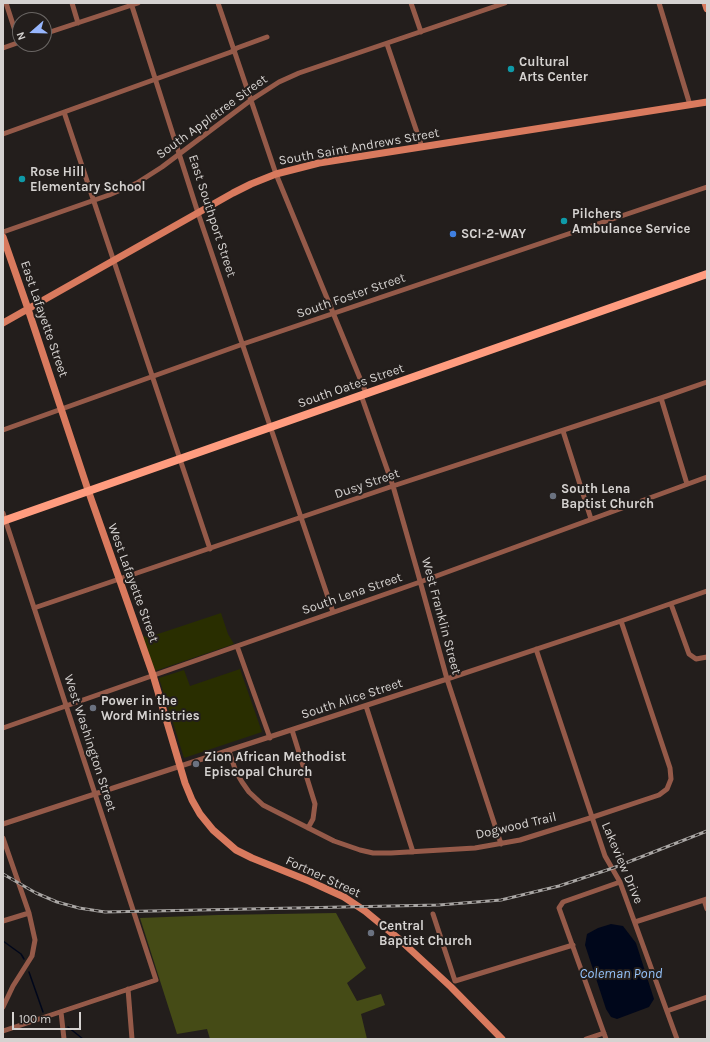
<!DOCTYPE html>
<html>
<head>
<meta charset="utf-8">
<style>
  body { margin:0 }
  #map { position:relative; width:710px; height:1042px; overflow:hidden; background:#231e1c; font-family:Karla,sans-serif }
  canvas { display:block }
  .frame { position:absolute; inset:0; border:4px solid #d5d2d0; pointer-events:none }
  .north { position:absolute; left:12px; top:12px; width:40px; height:40px; box-sizing:border-box; background:#231e1c; border:1px solid #6a6664; border-radius:50%; rotate:250deg; font-size:11px; font-weight:700; line-height:16px; text-align:center; color:#d5d2d0 }
  .north::after { content:''; display:block; margin:auto; width:14px; height:18px; background:#97b6fd; clip-path:polygon(50% 0,100% 100%,50% 72%,0 100%) }
  .scale { position:absolute; left:12px; top:1012px; width:69px; height:18px; box-sizing:border-box; border:2px solid #d5d2d0; border-top:0; padding-left:5px; font-size:12px; line-height:14px; white-space:nowrap; color:#d5d2d0; -webkit-text-stroke:3px #231e1c; paint-order:stroke }
</style>
</head>
<body>
<div id="map">
<canvas width="710" height="1042"></canvas>
<div class="frame"></div>
<div class="north">N</div>
<div class="scale">100 m</div>
</div>
<script>
const c = document.querySelector('canvas').getContext('2d');
c.lineJoin = 'round';
function paint(path, color) {
  c.fillStyle = color;
  c.fill(path, 'evenodd');
}
function toPath(rows) {
  const path = new Path2D();
  for (const r of rows) {
    path.moveTo(r[0], r[1]);
    for (let i = 2; i < r.length; i += 2) path.lineTo(r[i], r[i + 1]);
  }
  return path;
}
function trace(path, color, width, dash) {
  c.strokeStyle = color;
  c.lineWidth = width;
  c.lineCap = dash ? 'butt' : 'round';
  c.setLineDash(dash || []);
  c.stroke(path);
}
function write(font, color, halo, rows, align = 'center') {
  c.font = font + ' Karla,sans-serif';
  c.lineWidth = 4;
  c.setLineDash([]);
  c.textBaseline = 'middle';
  c.strokeStyle = halo;
  c.fillStyle = color;
  for (const [text, x, y, turn = 0] of rows) {
    c.save();
    c.translate(x, y);
    c.rotate((+turn || 0) * Math.PI / 180);
    c.textAlign = isNaN(turn) ? turn : align;
    if (halo) c.strokeText(text, 0, 0);
    c.fillText(text, 0, 0);
    c.restore();
  }
}
paint(toPath([
  [221,613,228,634,234,644,155,671,142,636,149,637],
  [240,669,262,732,184,758,159,678,184,670,190,686]
]), '#292e00');
paint(toPath([
  [336,913,366,968,347,983,357,1001,381,994,385,1005,361,1014,367,1039,210,1039,207,1029,177,1034,140,918,218,915]
]), '#454b16');
paint(toPath([
  [611,924,623,926,636,943,654,999,649,1007,617,1019,611,1017,606,1009,585,945,587,934,598,928]
]), '#00071b');
trace(toPath([
  [3,941,21,954,24,959],
  [29,972,43,1012],
  [68,1027,83,1039]
]), '#00071b', 1.5);
trace(toPath([
  [6,3,19,43],
  [72,3,78,23],
  [131,3,198,213,333,612],
  [218,3,276,174,366,393],
  [411,3,421,32],
  [659,3,690,105],
  [44,34,138,3],
  [387,44,422,147],
  [3,48,20,42],
  [64,112,210,549],
  [3,134,231,52,237,48,267,37],
  [3,232,109,195,137,183,162,167,251,100,279,82,299,73,505,3],
  [361,395,393,486,417,570,447,679,501,844],
  [661,398,687,484],
  [3,430,243,344,707,187],
  [563,431,591,519],
  [3,513,156,980,3,1031],
  [671,604,689,654,696,659,707,657],
  [34,608,393,486,661,398,707,382],
  [237,646,270,738],
  [536,649,605,856,620,882,677,1039],
  [366,706,413,852],
  [3,728,420,582,707,477],
  [292,730,315,804,313,819,308,828],
  [229,751,236,772,242,782,249,792,263,805,334,841,360,850,373,853,391,853,475,848,520,840,587,819,659,795,667,789,671,779,670,768,621,621],
  [3,824,447,679,621,621,707,591],
  [3,838,29,913,35,940,32,956,13,986,3,1007],
  [704,900,707,909],
  [433,914,455,981],
  [3,921,29,913],
  [635,922,707,899],
  [455,981,573,945],
  [128,989,132,1039],
  [667,1011,707,997],
  [61,1012,64,1039],
  [586,1039,604,1033],
  [606,1039,559,908,563,902,620,882]
]), '#955a49', 5);
trace(toPath([
  [705,3,707,9],
  [3,237,28,309,88,490,153,675,185,783,192,800,200,814,213,830,236,850,252,858,309,881,344,897,365,911,399,939,451,987,502,1039],
  [3,323,233,193,251,184,276,174,319,163,707,102]
]), '#d97a5e', 7);
trace(toPath([
  [3,521,707,274]
]), '#ff9c7f', 8);
const rail = toPath([
  [3,874,36,893,57,902,79,908,105,912,439,905,501,900,559,886,613,868,707,831]
]);
trace(rail, '#a9a6a4', 3);
trace(rail, '#231e1c', 1.5, [4.5]);
for (const [x, y, r, color] of [
  [511,69,4,"#0f9aa8"],
  [22,179,4,"#0f9aa8"],
  [564,221,4,"#0f9aa8"],
  [453,234,4,"#3f7fe0"],
  [553,496,4,"#6b7280"],
  [93,708,4,"#6b7280"],
  [196,764,4,"#6b7280"],
  [371,933,4,"#6b7280"]
]) {
  const dot = new Path2D();
  dot.arc(x, y, r, 0, 2 * Math.PI);
  c.fillStyle = color;
  c.fill(dot);
  trace(dot, '#231e1c', 1.5);
}
write('bold 13px', '#d5d2d0', '#231e1c', [
  ["Cultural",519,62],
  ["Arts Center",519,77],
  ["Rose Hill",30,172],
  ["Elementary School",30,187],
  ["Pilchers",572,214],
  ["Ambulance Service",572,229],
  ["SCI-2-WAY",461,234],
  ["South Lena",561,489],
  ["Baptist Church",561,504],
  ["Power in the",101,701],
  ["Word Ministries",101,716],
  ["Zion African Methodist",204,757],
  ["Episcopal Church",204,772],
  ["Central",379,926],
  ["Baptist Church",379,941]
], 'left');
write('13px', '#d5d2d0', '#231e1c', [
  ["South Appletree Street",212,117,-36],
  ["South Saint Andrews Street",359,147,-10],
  ["East Southport Street",212,216,72],
  ["South Foster Street",351,296,-19],
  ["East Lafayette Street",44,319,71],
  ["South Oates Street",351,386,-19],
  ["Dusy Street",367,484,-19],
  ["West Lafayette Street",133,583,70],
  ["South Lena Street",352,594,-19],
  ["West Franklin Street",441,616,75],
  ["South Alice Street",352,699,-18],
  ["West Washington Street",90,743,72],
  ["Dogwood Trail",516,826,-13],
  ["Lakeview Drive",622,863,67],
  ["Fortner Street",323,877,25]
]);
write('italic 14px', '#96c4fc', '#231e1c', [
  ["Coleman Pond",621,974]
]);
</script>
</body>
</html>
